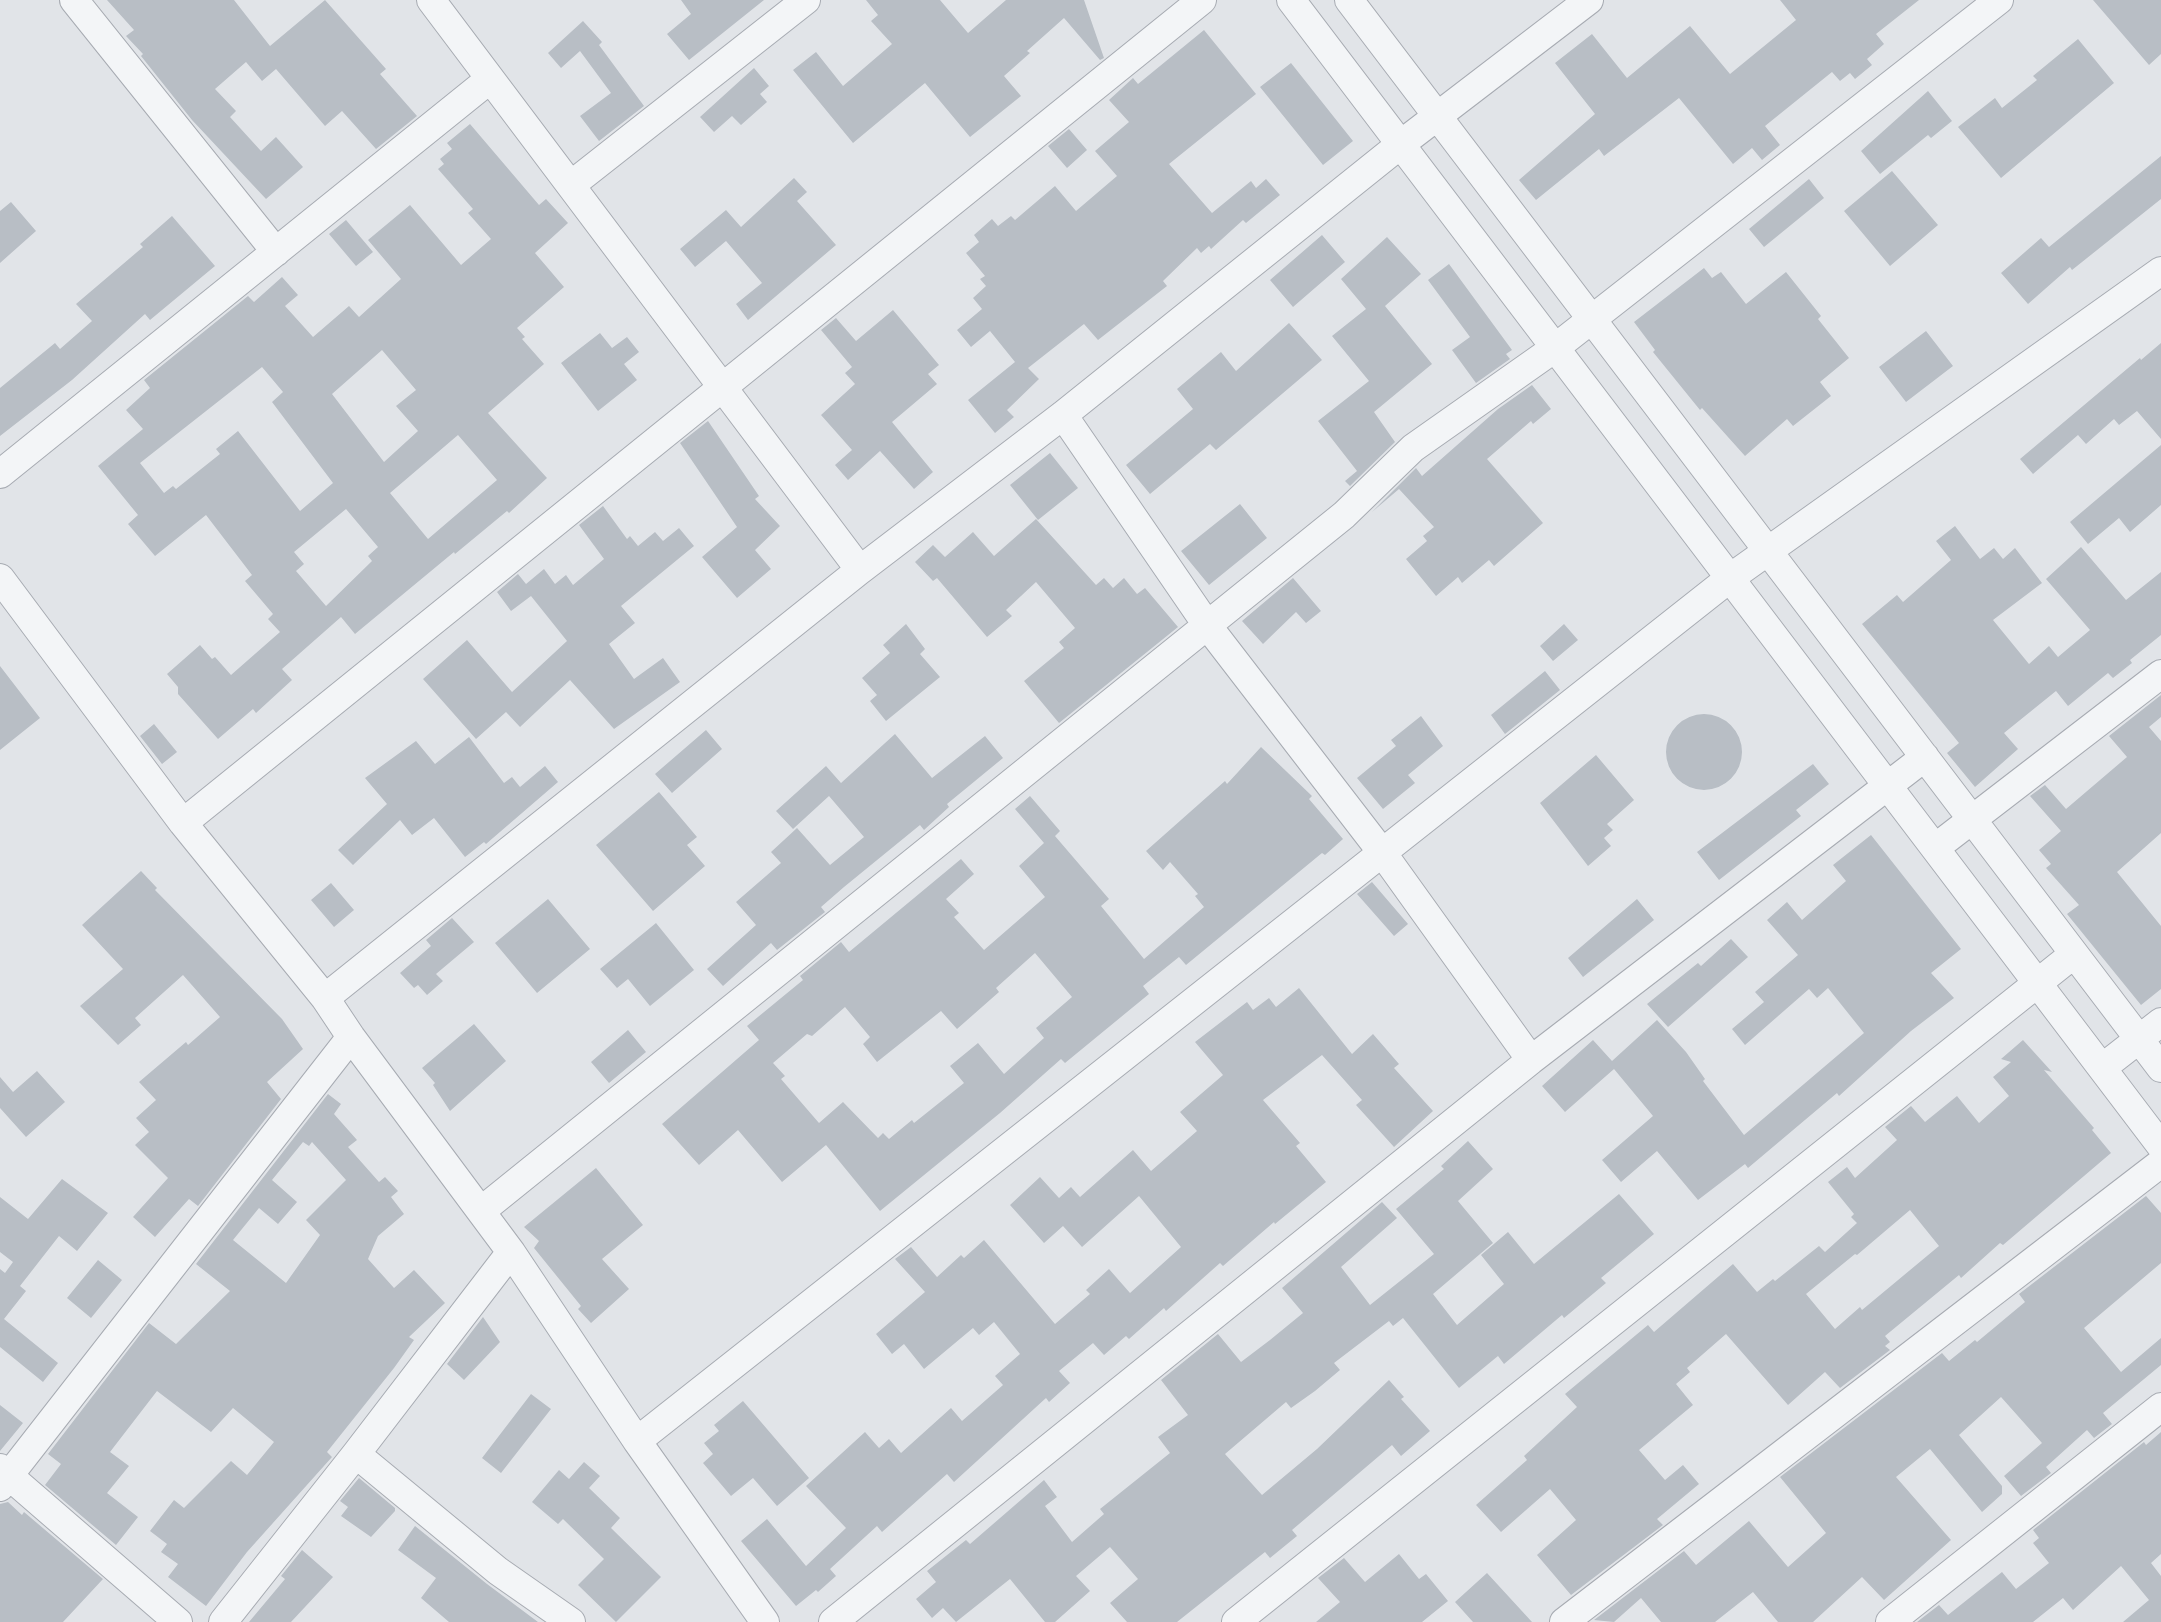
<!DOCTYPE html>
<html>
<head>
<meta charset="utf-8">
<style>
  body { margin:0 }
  canvas { display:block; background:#e1e4e8 }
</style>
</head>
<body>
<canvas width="2161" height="1622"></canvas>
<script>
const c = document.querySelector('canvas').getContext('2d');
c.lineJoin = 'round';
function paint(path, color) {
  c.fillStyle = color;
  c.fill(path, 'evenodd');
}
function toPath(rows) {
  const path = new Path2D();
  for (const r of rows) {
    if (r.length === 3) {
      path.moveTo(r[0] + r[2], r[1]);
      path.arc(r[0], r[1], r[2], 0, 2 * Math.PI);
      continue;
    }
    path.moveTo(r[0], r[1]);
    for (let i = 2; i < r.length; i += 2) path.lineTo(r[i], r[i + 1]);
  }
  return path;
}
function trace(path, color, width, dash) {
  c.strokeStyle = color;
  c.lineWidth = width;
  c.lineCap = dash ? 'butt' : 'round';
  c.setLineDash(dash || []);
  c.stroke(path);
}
paint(toPath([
  [107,0,234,0,270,46,325,0,386,69,380,74,417,116,376,149,342,111,325,126,276,69,262,81,246,62,215,89,236,111,230,117,261,151,276,137,303,167,266,199,192,120,141,56,143,54,126,36,134,30],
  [681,0,764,0,689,60,667,34,691,14],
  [866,0,940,0,968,33,1006,0,1084,0,1104,58,1100,60,1064,18,1027,51,1030,53,1004,76,1021,96,970,137,925,83,853,143,793,70,816,52,843,86,892,44,871,21,878,15],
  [1780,0,1919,0,1876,34,1884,44,1867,59,1872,65,1855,79,1850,73,1840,81,1832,72,1765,126,1780,145,1762,160,1752,148,1733,164,1679,98,1604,156,1599,149,1536,200,1519,180,1595,114,1555,63,1592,34,1627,78,1690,26,1730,74,1796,20],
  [2093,0,2161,0,2161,54,2149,65],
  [583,21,602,42,599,45,644,106,599,141,580,116,611,93,580,51,561,68,548,53],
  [1204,30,1256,94,1169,164,1212,213,1251,181,1256,188,1266,179,1280,195,1246,223,1243,220,1211,249,1209,246,1201,253,1197,248,1163,281,1167,286,1098,340,1084,324,1028,368,1039,379,1007,410,1014,417,995,433,968,400,1015,362,990,331,971,347,957,330,982,309,973,298,986,286,980,279,985,276,966,253,979,242,974,235,992,219,998,226,1011,216,1015,220,1055,186,1076,211,1117,176,1095,151,1129,122,1109,100,1133,78,1138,84],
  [2078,39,2114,83,2001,178,1958,127,1995,98,2002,108,2037,80,2033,76],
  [1291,63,1353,141,1323,165,1260,87],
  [754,68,769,86,760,94,767,102,741,125,732,116,714,132,700,117],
  [1928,91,1952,121,1931,138,1928,135,1880,174,1861,151],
  [470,124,539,205,546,199,568,223,535,253,564,287,517,328,525,337,522,339,544,364,488,413,547,478,509,513,507,511,455,554,454,552,355,634,341,617,282,669,292,680,256,713,253,709,218,739,178,694,178,687,167,674,200,645,212,659,215,657,231,675,280,632,268,619,273,614,245,581,252,575,206,515,155,556,128,524,138,515,98,466,143,429,126,410,150,388,144,380,248,296,254,302,282,277,298,295,285,306,313,337,349,306,359,317,401,279,368,240,410,205,461,265,491,239,468,213,473,209,438,169,444,164,440,159,452,149,447,143],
  [382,350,416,390,396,406,418,431,384,462,332,394],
  [262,367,283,392,272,402,333,483,300,511,238,431,216,449,220,454,176,489,173,486,164,493,140,463],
  [458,435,497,480,428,539,390,493],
  [346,509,378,547,368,556,372,561,326,606,296,571,304,564,294,552],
  [1069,129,1087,150,1067,168,1048,146],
  [2161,156,2161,199,2072,270,2070,267,2028,304,2001,273,2041,238,2049,247],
  [1892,171,1938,225,1890,266,1844,211],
  [794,178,807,192,797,201,836,245,748,320,736,304,762,283,726,241,695,267,680,249,726,210,741,227],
  [1809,179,1824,198,1764,247,1749,229],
  [11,202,36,231,0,263,0,211],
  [172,216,215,266,150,320,145,314,72,380,0,436,0,388,55,343,60,349,92,321,76,304,143,247,140,244],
  [346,220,373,252,356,266,329,234],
  [1322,235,1345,262,1293,307,1270,280],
  [1387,237,1421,274,1385,306,1432,364,1374,412,1395,442,1350,486,1345,481,1357,471,1318,421,1369,381,1332,336,1366,309,1341,279],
  [1449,264,1512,350,1506,354,1510,359,1476,383,1452,350,1470,337,1428,280],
  [1704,268,1712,278,1721,272,1746,304,1786,272,1821,316,1818,319,1849,358,1820,382,1831,396,1793,426,1787,419,1745,456,1702,408,1700,410,1653,352,1655,350,1634,322],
  [893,310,939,365,928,374,937,384,892,422,933,472,914,489,880,451,848,480,835,465,852,450,821,415,855,384,845,373,852,367,821,330,836,318,856,341],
  [1289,323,1322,360,1216,450,1210,444,1150,494,1126,465,1193,409,1177,389,1221,352,1236,371],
  [1926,331,1953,366,1906,402,1879,367],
  [600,333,612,348,627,337,639,352,624,364,637,380,598,411,561,363],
  [2161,343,2161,439,2137,411,2119,425,2114,419,2086,444,2078,435,2033,474,2020,459,2140,358,2141,360],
  [1532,385,1551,409,1533,424,1531,421,1487,459,1543,523,1494,566,1489,560,1462,583,1458,577,1436,596,1406,559,1427,541,1423,536,1434,527,1399,489,1372,512,1416,468,1422,476,1498,409],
  [708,421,759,496,755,499,780,526,755,550,771,569,737,598,702,557,737,527,680,443],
  [2161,445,2161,505,2130,532,2119,518,2088,544,2070,522],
  [1050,453,1078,488,1038,520,1010,485],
  [1240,504,1267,538,1209,585,1181,551],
  [603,506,627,539,630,536,638,546,655,532,663,541,679,528,694,546,621,606,635,623,609,644,634,679,663,658,680,682,614,729,570,680,520,727,506,712,476,739,423,679,467,640,512,692,567,641,531,596,511,611,497,592,518,574,526,584,544,569,555,584,566,575,573,585,604,559,579,525],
  [1036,519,1096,585,1104,578,1113,588,1124,578,1137,594,1145,588,1178,627,1059,723,1024,681,1064,648,1059,642,1075,628,1036,582,1006,610,1012,616,987,637,937,578,933,581,915,562,933,545,945,557,973,532,994,556],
  [1955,526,1980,559,1994,548,2003,559,2015,548,2042,583,1993,620,2029,664,2049,646,2058,657,2090,630,2046,579,2081,547,2126,600,2161,572,2161,635,2130,660,2132,663,2113,678,2108,673,2068,706,2056,691,2004,733,2018,749,1975,787,1947,753,1959,743,1862,624,1897,595,1903,602,1951,560,1936,541],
  [1293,578,1321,611,1306,623,1296,612,1263,644,1242,621],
  [906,624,925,649,920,654,940,677,886,721,870,701,877,695,862,678,890,653,883,645],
  [1564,624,1578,640,1553,661,1540,646],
  [0,666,40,718,0,750],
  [1545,671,1560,690,1505,734,1491,715],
  [2161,695,2161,717,2149,727,2161,741,2161,833,2117,872,2161,926,2161,989,2141,1005,2067,914,2079,905,2046,868,2051,864,2039,850,2061,831,2030,796,2045,785,2066,809,2127,757,2109,736],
  [1704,752,38],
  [1421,716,1443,746,1408,775,1415,783,1383,809,1357,778,1396,746,1391,740],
  [154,724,177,752,162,764,140,736],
  [706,730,722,749,672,793,655,774],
  [895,734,932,778,985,736,1003,758,947,804,949,807,924,830,920,825,844,887,821,907,825,912,777,950,771,943,723,986,707,969,756,925,736,902,781,863,771,852,797,828,830,865,864,837,829,796,793,829,776,811,826,766,841,783],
  [469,737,504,783,512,777,520,787,545,766,558,782,486,844,484,842,465,857,434,818,412,835,400,820,353,865,338,850,387,804,365,778,416,741,435,764],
  [1261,747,1312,796,1309,799,1343,839,1325,855,1322,853,1186,965,1179,957,1143,986,1149,994,1065,1063,1061,1059,1000,1113,880,1211,826,1145,782,1182,738,1130,699,1165,662,1124,759,1040,747,1026,803,980,800,976,841,942,849,952,961,859,974,874,946,899,959,913,954,917,984,950,1045,897,1019,866,1044,843,1015,809,1030,796,1060,831,1055,836,1109,899,1101,906,1144,959,1204,907,1195,896,1198,894,1170,862,1163,870,1146,851,1225,781,1227,784],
  [1035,953,1072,997,1036,1028,1044,1038,1004,1074,978,1043,950,1066,964,1083,914,1123,912,1120,889,1139,883,1133,878,1138,843,1102,819,1123,781,1079,785,1076,773,1063,807,1034,812,1036,845,1007,870,1037,863,1044,877,1062,941,1011,957,1029,999,992,996,988],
  [1596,755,1634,800,1607,824,1613,830,1604,838,1611,846,1588,866,1540,803],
  [1813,764,1829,784,1796,810,1801,816,1719,880,1697,852],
  [659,792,697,837,687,845,705,866,653,911,596,845],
  [1871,835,1961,949,1931,973,1954,998,1911,1031,1839,1096,1837,1093,1748,1168,1745,1164,1698,1200,1657,1151,1621,1182,1602,1160,1653,1116,1614,1069,1565,1112,1542,1086,1593,1040,1612,1061,1657,1020,1686,1052,1705,1079,1703,1081,1744,1135,1864,1033,1828,988,1817,998,1809,989,1745,1045,1732,1029,1764,1002,1755,992,1798,955,1767,920,1787,902,1802,920,1846,881,1833,865],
  [141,871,157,888,155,890,282,1019,303,1049,267,1082,281,1099,198,1206,189,1199,155,1237,133,1217,168,1178,135,1145,149,1132,136,1118,156,1100,139,1082,186,1042,188,1045,220,1017,183,975,135,1018,141,1025,118,1045,80,1006,123,969,82,925],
  [1372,882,1408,924,1394,936,1357,894],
  [331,883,354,910,334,927,311,900],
  [548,899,590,949,537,993,495,943],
  [1637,899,1654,920,1583,977,1568,958],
  [452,918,474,942,436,974,443,981,427,995,418,985,414,988,400,973,431,946,426,940],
  [656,923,694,970,650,1006,628,979,617,988,600,969],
  [1731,939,1748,957,1668,1027,1647,1004,1698,963,1701,966],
  [1299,988,1352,1054,1373,1034,1399,1064,1394,1068,1433,1111,1394,1147,1356,1105,1362,1100,1322,1055,1263,1100,1300,1143,1296,1146,1326,1182,1275,1224,1274,1222,1223,1266,1220,1263,1166,1311,1164,1308,1129,1339,1126,1336,1104,1355,1093,1343,1059,1371,1070,1383,1049,1402,1046,1398,954,1482,947,1474,882,1532,877,1526,830,1569,836,1576,818,1592,816,1590,796,1606,741,1541,767,1519,806,1566,846,1528,806,1486,865,1432,879,1448,889,1439,901,1453,951,1408,962,1421,1003,1385,995,1376,1020,1354,994,1322,979,1335,973,1328,924,1369,904,1344,892,1354,876,1334,925,1292,895,1259,911,1247,937,1277,961,1255,964,1258,984,1240,1055,1324,1090,1294,1086,1290,1109,1269,1130,1293,1181,1247,1139,1196,1082,1247,1063,1226,1044,1243,1010,1205,1040,1177,1059,1198,1071,1187,1080,1197,1133,1150,1151,1171,1197,1131,1180,1112,1223,1075,1195,1042,1247,1002,1253,1010,1269,998,1276,1007],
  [474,1024,506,1061,450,1111,433,1085,435,1083,422,1068],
  [628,1030,646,1052,609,1083,591,1062],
  [2023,1040,2052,1072,2044,1070,2094,1128,2092,1130,2111,1153,2003,1245,2000,1243,1961,1278,1959,1275,1885,1336,1890,1342,1885,1346,1890,1350,1840,1388,1825,1372,1788,1405,1726,1334,1687,1368,1690,1372,1676,1384,1693,1405,1639,1450,1665,1480,1683,1465,1699,1484,1657,1519,1663,1525,1571,1595,1537,1555,1576,1520,1550,1489,1501,1532,1476,1505,1527,1460,1524,1456,1577,1407,1565,1394,1648,1325,1654,1332,1733,1264,1757,1292,1773,1279,1775,1281,1819,1246,1825,1252,1857,1223,1851,1217,1854,1214,1828,1182,1847,1167,1855,1178,1897,1140,1885,1127,1911,1106,1925,1122,1957,1096,1979,1123,2009,1096,1993,1077,2011,1062,2001,1059],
  [1910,1210,1939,1246,1862,1310,1860,1307,1835,1329,1806,1294,1855,1254,1857,1255],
  [37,1071,65,1102,26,1137,0,1108,0,1077,13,1092],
  [328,1094,341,1104,334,1114,357,1140,348,1147,379,1182,385,1177,398,1191,391,1197,404,1214,378,1236,368,1259,394,1288,414,1270,445,1303,409,1337,414,1340,394,1368,327,1452,332,1457,247,1552,206,1606,168,1577,178,1564,161,1552,167,1544,150,1531,174,1500,184,1508,231,1461,247,1475,274,1442,233,1408,211,1432,157,1391,110,1452,129,1466,107,1493,138,1517,116,1545,45,1485,61,1464,48,1454,149,1323,176,1344,230,1291,196,1264],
  [303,1142,309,1146,312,1142,346,1180,306,1220,320,1235,286,1283,233,1240,259,1208,278,1224,297,1202,272,1180],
  [1468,1141,1493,1169,1458,1201,1493,1243,1433,1294,1457,1325,1504,1284,1481,1255,1508,1232,1534,1264,1619,1194,1654,1234,1601,1278,1606,1283,1564,1318,1562,1315,1504,1364,1498,1356,1459,1388,1403,1318,1393,1326,1389,1321,1334,1363,1340,1370,1315,1391,1291,1408,1286,1402,1225,1454,1262,1495,1317,1449,1389,1380,1404,1397,1401,1399,1430,1431,1401,1456,1392,1445,1292,1530,1297,1536,1270,1558,1265,1552,1177,1622,1127,1622,1110,1603,1138,1579,1110,1547,1076,1576,1090,1591,1055,1622,1045,1622,1010,1579,956,1622,943,1608,932,1618,916,1599,936,1582,927,1571,966,1540,970,1544,1044,1480,1057,1497,1045,1506,1072,1542,1104,1514,1100,1509,1170,1453,1158,1437,1188,1415,1161,1380,1218,1334,1241,1362,1270,1340,1303,1313,1282,1288,1382,1202,1397,1218,1341,1267,1370,1305,1434,1254,1396,1209,1444,1169,1441,1166],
  [596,1168,643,1225,602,1259,629,1289,591,1323,578,1309,581,1306,534,1248,539,1241,524,1227],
  [62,1179,108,1213,77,1251,59,1236,20,1286,26,1291,4,1319,58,1363,43,1382,0,1347,0,1269,5,1273,13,1262,0,1252,0,1197,28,1219],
  [2146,1196,2161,1213,2161,1263,2084,1328,2121,1372,2161,1338,2161,1365,2103,1413,2112,1424,2094,1438,2087,1430,2046,1467,2051,1473,2021,1496,2004,1476,2042,1443,2001,1397,1959,1435,2002,1486,2002,1494,1982,1512,1930,1449,1896,1477,1951,1540,1884,1600,1862,1577,1813,1622,1778,1622,1753,1592,1715,1622,1661,1622,1641,1598,1614,1622,1594,1620,1684,1551,1696,1565,1749,1521,1788,1567,1826,1533,1780,1477,1942,1353,1949,1361,1975,1340,1977,1342,2025,1302,2019,1294],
  [98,1260,122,1280,91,1318,67,1298],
  [483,1317,500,1342,464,1380,447,1364],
  [531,1394,551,1409,501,1473,482,1458],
  [743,1401,809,1478,777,1506,753,1478,731,1496,703,1463,713,1454,704,1443,719,1431,714,1425],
  [0,1405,23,1423,0,1451],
  [2161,1432,2161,1554,2151,1563,2161,1576,2161,1622,2123,1622,2149,1600,2121,1566,2073,1610,2063,1598,2033,1622,1917,1622,1939,1605,1948,1615,2002,1572,2016,1589,2049,1563,2033,1543,2039,1538,2033,1530,2144,1442,2146,1445],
  [584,1462,600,1476,589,1488,620,1518,611,1528,661,1577,616,1622,578,1585,604,1559,563,1519,558,1524,532,1502,559,1470,569,1479],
  [359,1478,395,1508,395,1511,371,1537,341,1516,348,1507,340,1501],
  [8,1502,22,1515,24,1512,103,1579,63,1622,0,1622,0,1504],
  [415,1526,487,1584,538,1622,449,1622,421,1598,436,1578,398,1550],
  [302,1550,333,1577,291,1622,249,1622,285,1579,281,1576],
  [1399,1554,1419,1579,1426,1574,1448,1601,1422,1622,1316,1622,1340,1602,1318,1578,1344,1558,1365,1582],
  [1487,1573,1532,1622,1473,1622,1455,1602]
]), '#b8bec5');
const minor = toPath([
  [74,0,276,252],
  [431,0,860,570],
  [1291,0,2161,1146],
  [1349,0,2161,1068],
  [571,185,806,0],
  [1063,415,1207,625,1381,851,1531,1060],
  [0,474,490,79],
  [0,578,183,823,325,998,351,1037,511,1252,637,1441,765,1622],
  [183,823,1202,0],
  [1935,848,2161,674],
  [325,998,860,570,1063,415,1401,144,1589,0],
  [2102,1068,2161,1022],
  [481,1211,1344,515,1413,448,1555,348,1999,0],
  [637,1441,1730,578,2161,271],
  [356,1454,498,1571,571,1622],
  [0,1468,178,1622],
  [0,1487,351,1037],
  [223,1622,356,1454,511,1252],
  [833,1622,1531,1060,1925,757],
  [1236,1622,2074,954],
  [1564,1622,2161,1163],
  [1890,1622,2161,1407]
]);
trace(minor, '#a7abb2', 30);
trace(minor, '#f3f5f7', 28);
</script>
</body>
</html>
